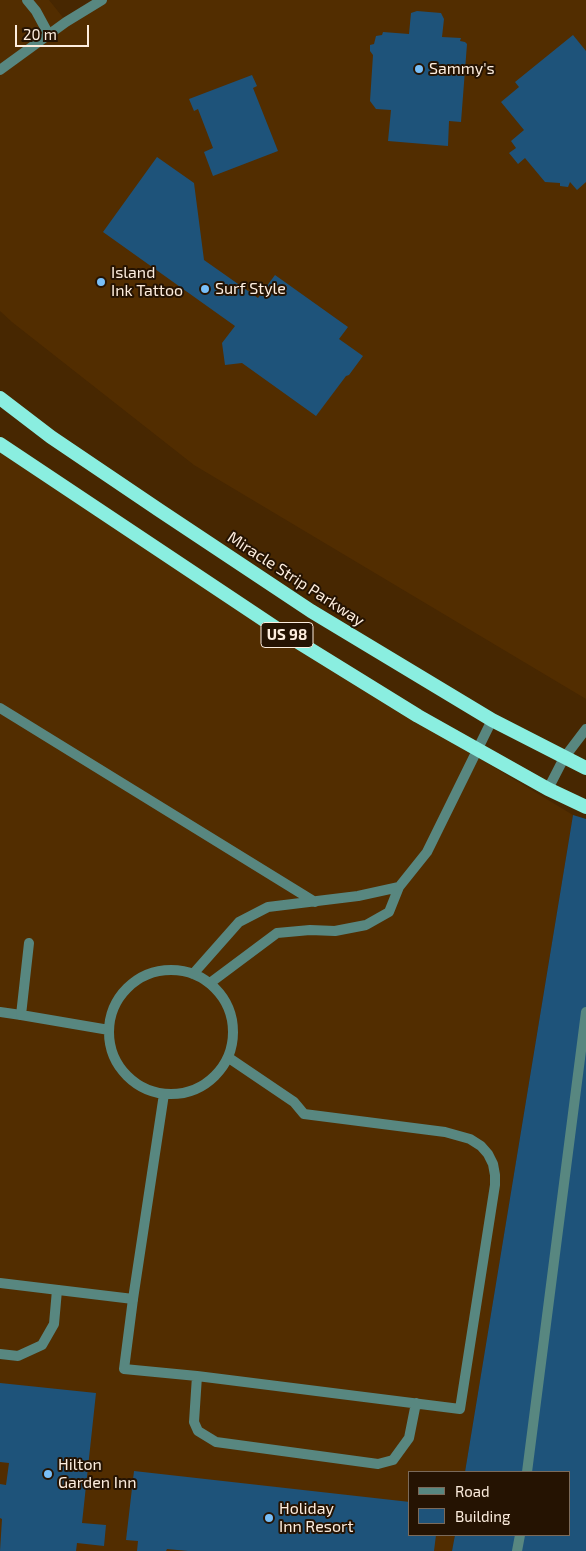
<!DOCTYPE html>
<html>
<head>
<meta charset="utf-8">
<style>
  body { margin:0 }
  #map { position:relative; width:586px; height:1551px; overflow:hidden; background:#472701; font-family:"Exo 2",sans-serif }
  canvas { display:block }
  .legend { position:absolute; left:408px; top:1471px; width:162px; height:65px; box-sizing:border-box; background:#251302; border:1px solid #7b6a5a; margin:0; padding:6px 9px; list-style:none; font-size:15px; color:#fdedde }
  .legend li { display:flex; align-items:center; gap:10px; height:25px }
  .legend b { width:25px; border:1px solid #7b6a5a }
  .scale { position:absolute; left:15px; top:25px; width:74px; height:22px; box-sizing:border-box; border:2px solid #fdedde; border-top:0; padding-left:6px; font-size:15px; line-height:18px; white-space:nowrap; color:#fdedde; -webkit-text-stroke:4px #251302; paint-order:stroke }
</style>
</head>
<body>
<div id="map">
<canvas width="586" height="1551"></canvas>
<ul class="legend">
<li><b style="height:6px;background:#588780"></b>Road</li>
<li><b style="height:14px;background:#1e537a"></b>Building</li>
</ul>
<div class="scale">20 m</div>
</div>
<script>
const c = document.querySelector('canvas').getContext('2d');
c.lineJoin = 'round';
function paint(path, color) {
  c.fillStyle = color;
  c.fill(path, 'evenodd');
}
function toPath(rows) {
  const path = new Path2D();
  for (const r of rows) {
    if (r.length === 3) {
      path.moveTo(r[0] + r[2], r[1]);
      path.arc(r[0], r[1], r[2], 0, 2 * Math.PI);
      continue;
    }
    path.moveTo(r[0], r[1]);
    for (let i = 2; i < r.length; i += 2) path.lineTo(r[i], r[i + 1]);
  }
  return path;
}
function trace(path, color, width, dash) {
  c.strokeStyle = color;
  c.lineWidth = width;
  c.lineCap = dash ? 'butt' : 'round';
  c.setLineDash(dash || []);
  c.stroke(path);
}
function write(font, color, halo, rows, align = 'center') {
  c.font = font + ' "Exo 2",sans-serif';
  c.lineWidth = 4;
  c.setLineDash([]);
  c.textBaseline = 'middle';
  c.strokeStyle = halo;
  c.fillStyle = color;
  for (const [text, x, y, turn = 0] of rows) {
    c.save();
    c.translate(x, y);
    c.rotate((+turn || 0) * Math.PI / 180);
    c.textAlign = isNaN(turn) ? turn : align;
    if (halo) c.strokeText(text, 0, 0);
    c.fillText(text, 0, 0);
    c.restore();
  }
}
paint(toPath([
  [0,0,49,0,65,20,99,0,586,0,586,699,194,465,12,322,0,311],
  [0,449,281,639,573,815,465,1472,410,1472,410,1535,455,1535,452,1551,0,1551]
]), '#522d00');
paint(toPath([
  [417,11,441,13,444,19,442,37,461,38,460,41,465,42,467,44,461,122,449,121,448,146,388,141,391,110,376,109,370,101,373,55,370,51,370,45,374,44,376,36,382,35,383,32,409,34,411,13],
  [573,35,586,51,586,182,577,190,570,182,568,187,560,186,560,183,545,182,525,158,518,164,509,153,516,148,511,141,524,130,501,102,519,87,515,82],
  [252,75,257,86,253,88,278,151,213,176,204,152,213,148,198,109,194,111,189,99],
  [157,157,194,183,204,260,258,298,275,275,348,327,339,339,363,356,349,375,346,376,316,416,242,363,225,365,222,343,235,326,103,232],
  [573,815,586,819,586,1551,452,1551,455,1535,570,1535,570,1472,465,1472],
  [0,1383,96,1393,82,1523,106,1525,104,1546,77,1543,76,1551,0,1551,2,1519,0,1518,0,1484,6,1485,9,1463,0,1462],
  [134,1471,410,1502,410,1535,436,1535,434,1551,188,1551,167,1549,166,1551,137,1551,138,1541,126,1540]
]), '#1e537a');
trace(toPath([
  [27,0,36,11,49,35],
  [0,1012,21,1015],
  [133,1299,124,1369,197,1376,460,1409,495,1185,495,1175,493,1164,488,1154,481,1146,470,1139,445,1132,304,1114,294,1102,229,1058],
  [0,1354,18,1356,42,1345,54,1324,57,1290],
  [197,1376,194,1422,198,1431,216,1442,378,1464,393,1460,409,1438,416,1403],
  [527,1472,586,1012],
  [517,1551,520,1535]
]), '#588780', 10);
trace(toPath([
  [0,70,66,22,102,0],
  [0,708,315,902],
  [548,789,564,758,586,729],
  [29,943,21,1015,109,1030],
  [171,1032,62],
  [193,974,239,922,268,907,358,896,399,887],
  [210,983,277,933,310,930,335,931,366,925,389,912,399,887,427,852,492,720],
  [0,1283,133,1299,164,1094]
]), '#588780', 10);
trace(toPath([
  [0,398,51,437,159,510,311,611,492,720,586,768],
  [0,444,282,632,418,716,548,789,586,807]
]), '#8aeee0', 14);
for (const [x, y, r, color] of [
  [419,69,5,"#79bff8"],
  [101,282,5,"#79bff8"],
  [205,289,5,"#79bff8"],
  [48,1474,5,"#79bff8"],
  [269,1518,5,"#79bff8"]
]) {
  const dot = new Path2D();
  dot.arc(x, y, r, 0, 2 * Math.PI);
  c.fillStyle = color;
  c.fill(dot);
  trace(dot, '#251302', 2);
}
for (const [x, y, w] of [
  [287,635,52]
]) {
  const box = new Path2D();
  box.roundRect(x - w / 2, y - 12.5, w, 25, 4);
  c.fillStyle = '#251302';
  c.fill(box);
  trace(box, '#fdedde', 1);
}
write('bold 15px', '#fdedde', null, [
  ["US 98",287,635]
]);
write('16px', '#fdedde', '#251302', [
  ["Sammy's",429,69],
  ["Island",111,273],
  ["Ink Tattoo",111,291],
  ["Surf Style",215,289],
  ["Hilton",58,1465],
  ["Garden Inn",58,1483],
  ["Holiday",279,1509],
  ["Inn Resort",279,1527]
], 'left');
write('16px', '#fdedde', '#251302', [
  ["Miracle Strip Parkway",296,579,33]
]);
</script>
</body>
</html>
